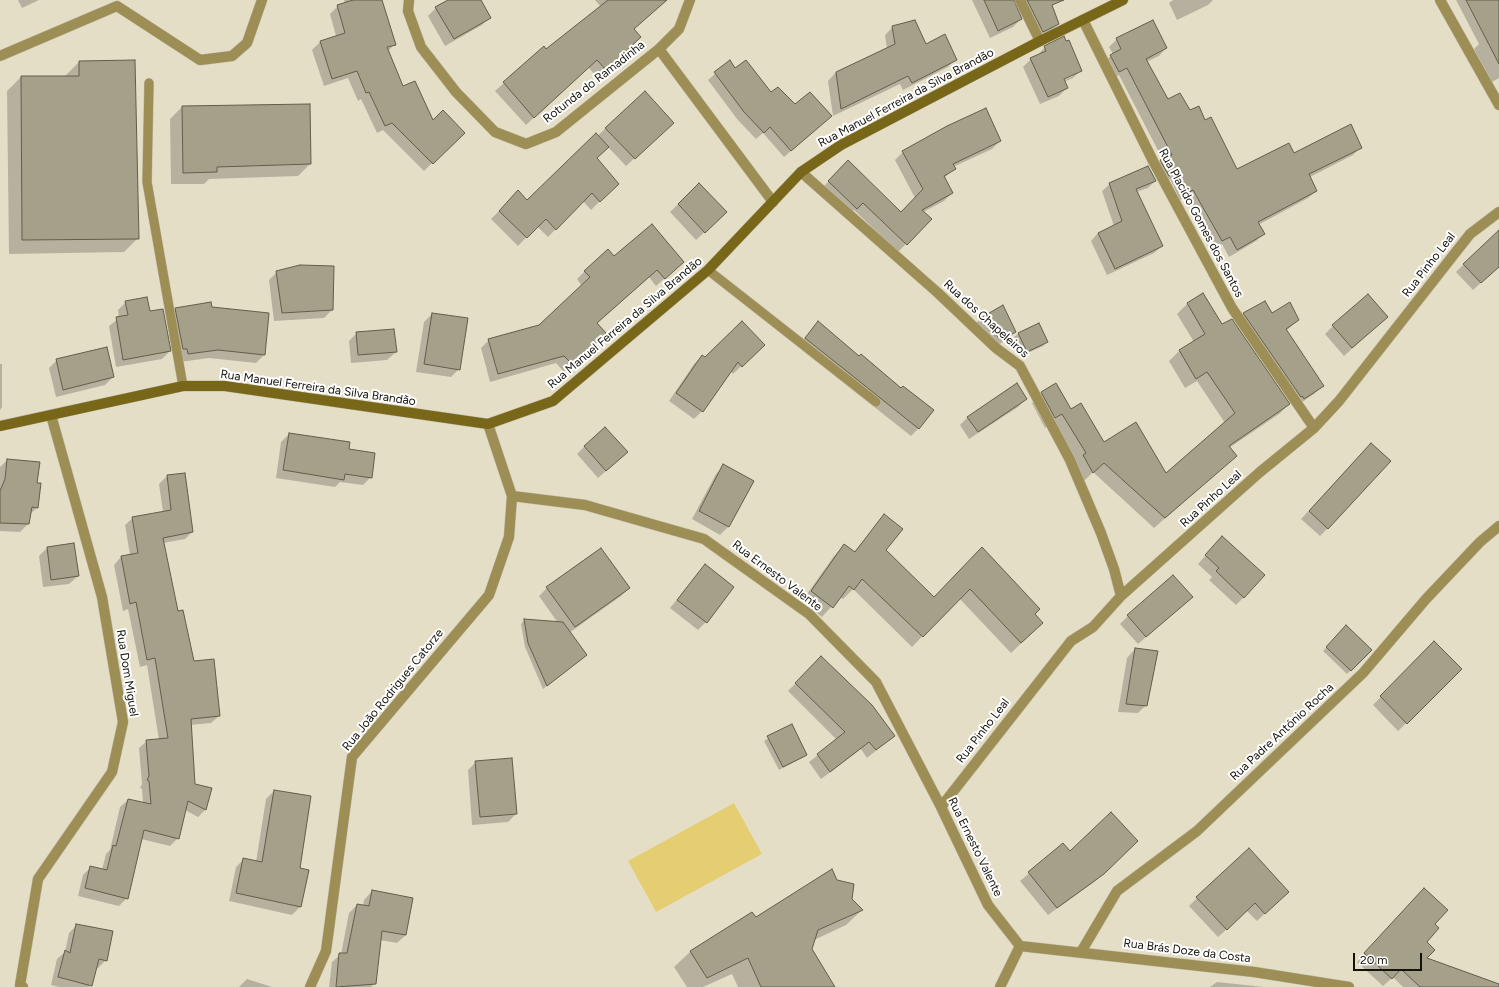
<!DOCTYPE html>
<html>
<head>
<meta charset="utf-8">
<style>
  body { margin:0 }
  #map { position:relative; width:1499px; height:987px; overflow:hidden; background:#e4dec7; font-family:Figtree,sans-serif }
  canvas { display:block }
  .scale { position:absolute; left:1353px; top:953px; width:69px; height:18px; box-sizing:border-box; border:2px solid #14120a; border-top:0; padding-left:5px; font-size:12px; line-height:14px; white-space:nowrap; color:#14120a; -webkit-text-stroke:3px #fff; paint-order:stroke }
</style>
</head>
<body>
<div id="map">
<canvas width="1499" height="987"></canvas>
<div class="scale">20 m</div>
</div>
<script>
const c = document.querySelector('canvas').getContext('2d');
c.lineJoin = 'round';
function paint(path, color) {
  c.fillStyle = color;
  c.fill(path, 'evenodd');
}
function toPath(rows) {
  const path = new Path2D();
  for (const r of rows) {
    path.moveTo(r[0], r[1]);
    for (let i = 2; i < r.length; i += 2) path.lineTo(r[i], r[i + 1]);
  }
  return path;
}
function trace(path, color, width, dash) {
  c.strokeStyle = color;
  c.lineWidth = width;
  c.lineCap = dash ? 'butt' : 'round';
  c.setLineDash(dash || []);
  c.stroke(path);
}
function write(font, color, halo, rows, align = 'center') {
  c.font = font + ' Figtree,sans-serif';
  c.lineWidth = 4;
  c.setLineDash([]);
  c.textBaseline = 'middle';
  c.strokeStyle = halo;
  c.fillStyle = color;
  for (const [text, x, y, turn = 0] of rows) {
    c.save();
    c.translate(x, y);
    c.rotate((+turn || 0) * Math.PI / 180);
    c.textAlign = isNaN(turn) ? turn : align;
    if (halo) c.strokeText(text, 0, 0);
    c.fillText(text, 0, 0);
    c.restore();
  }
}
paint(toPath([
  [734,803,762,854,656,912,628,861]
]), '#e5ce72');
paint(toPath([
  [18,0,39,0,22,8],
  [344,0,382,0,395,44,388,51,403,87,433,122,463,133,424,171,383,130,377,133,361,99,358,101,348,78,324,86,312,50,320,42,336,36,330,14,338,6,345,3],
  [450,0,480,0,490,17,482,25,445,46,428,16,436,8],
  [595,0,658,0,633,29,632,45,597,77,588,67,526,125,495,91,543,48,545,50,601,7],
  [972,0,1049,0,1058,24,1050,32,1035,40,1018,5,1014,2,1021,19,1013,27,990,38],
  [1173,0,1213,0,1208,5,1177,20,1169,3],
  [1456,0,1499,0,1499,78,1492,82,1474,49,1479,44],
  [893,27,925,46,956,59,948,67,903,90,900,84,833,116,828,81,836,72,887,49,885,35],
  [1117,39,1166,48,1159,56,1146,62,1168,101,1205,121,1236,170,1294,154,1361,147,1353,155,1310,177,1316,191,1308,198,1258,225,1263,234,1256,241,1229,257,1222,244,1214,248,1185,197,1180,200,1170,179,1161,183,1153,169,1163,160,1119,75,1111,79,1103,63,1113,54,1109,47],
  [1045,47,1081,70,1073,78,1064,82,1067,88,1059,96,1040,104,1023,67,1031,59,1037,56],
  [1073,74,1073,76,1060,82,1059,80],
  [730,61,735,69,771,94,795,106,831,116,784,157,763,133,756,139,737,119,708,80],
  [79,62,138,238,124,252,9,254,7,91,21,77,65,76],
  [182,107,310,164,298,176,209,179,204,184,171,184,170,119],
  [948,127,1000,141,992,149,953,167,954,169,944,178,952,193,944,201,923,212,930,219,898,252,854,210,848,216,821,189,848,162,900,213,915,198,895,160,903,152],
  [606,128,665,130,626,166,608,147,596,158,617,184,591,210,583,201,548,237,537,226,518,246,491,219,518,192,527,201],
  [1155,181,1148,188,1136,192,1162,246,1154,253,1107,275,1091,241,1098,233,1114,226,1102,191,1110,184],
  [699,184,718,220,696,240,670,212],
  [1499,247,1499,266,1473,290,1456,272,1464,264],
  [614,257,683,262,656,286,649,277,596,324,597,341,564,372,556,363,490,382,481,348,489,340,540,326,582,286,577,279,585,271],
  [277,272,332,310,324,318,274,321,269,280],
  [1203,294,1221,325,1289,404,1279,414,1229,448,1236,456,1154,528,1093,472,1083,482,1052,424,1045,428,1032,403,1042,393,1070,410,1104,444,1165,474,1225,423,1197,381,1185,388,1169,361,1179,351,1194,342,1177,314,1187,304],
  [126,302,149,312,170,351,162,359,116,367,109,326,119,318,118,310],
  [1002,306,1015,332,1007,340,992,348,972,328,979,320],
  [176,308,211,308,264,355,256,363,209,358,180,362,168,317],
  [1244,313,1272,314,1298,320,1286,331,1322,386,1314,394,1296,406,1236,321],
  [432,314,459,369,451,377,416,372,424,322],
  [818,323,919,428,911,436,797,346],
  [1038,324,1047,342,1043,346,1023,355,1014,337,1018,334],
  [1378,325,1344,356,1325,334,1333,326],
  [357,333,396,352,387,360,351,363,349,341],
  [755,353,733,374,730,370,702,411,694,419,669,401,694,364,702,356,705,358],
  [57,360,113,377,105,385,56,397,49,368],
  [0,364,2,364,2,407,0,410],
  [1026,399,1018,407,969,439,960,425,968,417],
  [289,434,348,449,371,477,363,485,340,482,335,487,276,478,281,442],
  [585,446,619,460,598,478,577,454],
  [1364,452,1328,528,1320,536,1301,519],
  [7,460,36,484,37,508,30,514,28,524,20,532,0,531,0,467],
  [724,466,753,481,728,527,720,535,692,519,716,474],
  [184,474,192,532,185,539,163,543,177,612,193,662,219,716,211,723,190,725,194,785,205,810,198,817,185,810,178,838,170,846,141,839,127,898,119,906,78,896,83,875,91,867,102,870,106,854,110,850,120,807,128,800,143,803,142,789,140,788,142,784,139,748,147,741,159,740,147,665,140,667,128,609,123,611,114,565,121,557,130,555,125,525,133,518,163,512,159,484,167,476],
  [884,516,885,550,934,598,972,558,1034,614,1032,633,1011,653,959,598,912,647,853,589,843,599,840,597,822,617,802,601,834,556,844,546,853,553],
  [74,544,78,576,69,584,43,587,39,556,47,548],
  [1214,546,1244,597,1236,605,1209,580,1212,577,1198,564],
  [705,565,706,622,698,630,670,608],
  [547,588,629,588,621,596,569,633,582,659,543,689,525,647,521,624,524,620,558,623,539,596],
  [1183,605,1138,644,1120,624,1128,616],
  [1347,626,1371,650,1347,674,1323,651],
  [1434,642,1461,669,1398,731,1373,705],
  [1135,649,1146,705,1138,713,1118,712,1127,658],
  [821,657,894,736,867,758,861,749,821,779,809,762,837,740,788,691],
  [791,725,806,755,802,758,779,770,764,741],
  [476,762,516,814,508,822,472,825,468,770],
  [274,791,299,869,308,871,300,907,292,915,229,901,236,867,244,859,256,862,266,799],
  [1063,844,1069,852,1129,849,1094,882,1048,915,1020,881],
  [836,881,862,910,846,925,814,940,811,949,834,987,738,987,732,974,703,987,687,987,674,967,690,952,752,913,756,919],
  [372,891,406,935,397,943,380,940,375,983,371,987,329,987,332,962,341,954,349,913,357,905,363,906,364,900],
  [1416,897,1433,924,1425,942,1425,959,1464,987,1403,987,1393,977,1383,986,1357,962],
  [1197,898,1279,900,1257,921,1247,911,1218,937,1189,906],
  [77,925,106,960,98,968,95,968,89,987,59,987,51,985,57,959,65,952,69,933],
  [247,979,272,987,239,987],
  [1217,982,1264,987,1210,987]
]), '#0003');
const building = toPath([
  [353,0,382,0,396,45,387,47,403,86,415,81,433,120,443,110,465,133,433,164,392,123,385,126,369,92,366,93,357,71,332,79,320,41,345,33,337,5,353,0],
  [448,0,481,0,491,18,454,39,435,7,448,0],
  [608,0,667,0,634,29,641,37,606,70,597,60,534,118,503,82,544,46,546,49,608,0],
  [984,0,1014,0,1022,19,998,31,984,0],
  [1027,0,1064,0,1052,5,1059,24,1043,32,1027,0],
  [1466,0,1499,0,1499,64,1466,0],
  [915,20,926,44,945,34,957,60,912,83,908,76,841,109,836,72,895,44,892,26,915,20],
  [1153,20,1167,48,1146,59,1168,99,1180,93,1190,110,1199,106,1205,120,1211,117,1237,169,1289,143,1294,153,1351,124,1362,148,1309,174,1317,191,1258,222,1265,234,1237,250,1230,237,1222,241,1193,190,1188,193,1178,172,1169,176,1160,160,1172,155,1127,68,1119,72,1110,55,1121,49,1116,38,1153,20],
  [1064,36,1066,41,1069,40,1082,71,1064,79,1068,88,1048,97,1030,58,1046,51,1044,46,1064,36],
  [135,60,139,239,22,240,21,76,79,76,79,61,135,60],
  [730,60,735,68,746,60,771,92,778,87,795,104,810,92,832,116,791,151,770,127,764,133,744,112,714,72,730,60],
  [645,91,674,123,635,159,605,128,645,91],
  [310,104,311,164,217,167,217,172,183,173,182,106,310,104],
  [986,108,1001,141,953,164,956,169,944,176,953,193,922,210,932,219,907,245,863,203,857,209,828,181,848,160,901,212,923,189,902,151,947,126,986,108],
  [596,133,609,147,597,158,619,184,600,202,592,193,556,230,546,219,527,238,499,211,518,190,527,200,596,133],
  [1148,166,1156,181,1136,189,1163,246,1115,269,1098,233,1122,221,1109,183,1148,166],
  [699,183,727,212,705,233,678,204,699,183],
  [652,224,684,262,665,279,657,270,597,323,606,333,573,365,564,356,498,374,488,339,539,325,590,277,584,271,608,249,614,256,652,224],
  [1499,230,1499,267,1481,283,1463,264,1499,230],
  [300,265,334,266,333,310,282,313,276,271,300,265],
  [1203,293,1222,324,1232,319,1290,404,1229,446,1237,456,1165,518,1104,463,1093,473,1083,455,1086,453,1062,414,1055,418,1041,392,1056,383,1071,409,1081,403,1104,442,1136,422,1166,473,1235,413,1207,372,1196,379,1179,350,1205,334,1187,303,1203,293],
  [1368,294,1388,317,1352,348,1332,325,1368,294],
  [147,297,150,311,163,309,171,351,123,360,116,317,128,315,125,301,147,297],
  [1265,301,1272,313,1290,302,1299,320,1286,329,1324,386,1304,399,1302,396,1301,397,1243,313,1265,301],
  [211,302,212,307,269,313,265,355,218,350,188,354,187,349,183,349,175,308,211,302],
  [1003,305,1016,332,1001,340,979,319,1003,305],
  [432,313,468,318,460,370,424,364,432,313],
  [742,321,765,345,742,367,738,362,703,412,676,393,702,355,705,357,742,321],
  [818,321,859,356,861,354,901,388,903,386,934,410,919,429,805,338,818,321],
  [1039,323,1048,342,1027,352,1018,333,1039,323],
  [394,329,397,352,358,355,356,332,394,329],
  [107,347,114,377,63,390,56,359,107,347],
  [1017,383,1027,399,978,432,967,417,1017,383],
  [605,427,628,452,606,471,584,446,605,427],
  [289,433,350,442,349,449,375,453,372,478,345,474,344,480,283,470,289,433],
  [1371,443,1391,461,1328,529,1309,511,1371,443],
  [7,459,40,462,37,483,41,483,38,508,32,507,29,524,0,523,0,491,5,479,7,459],
  [723,464,754,481,729,527,699,511,723,464],
  [185,473,193,532,163,538,178,611,183,610,194,661,214,659,220,716,191,719,195,784,212,788,206,810,188,801,179,839,144,830,128,899,85,888,90,866,107,870,113,845,116,846,128,799,151,804,149,781,147,780,149,776,146,740,168,738,155,658,147,660,136,602,130,604,121,556,138,553,132,517,171,510,167,475,185,473],
  [884,514,903,529,886,550,934,597,982,547,1040,609,1035,614,1043,623,1021,643,970,589,923,637,862,579,854,590,849,586,833,608,811,591,844,544,855,552,884,514],
  [1222,536,1265,575,1244,598,1216,571,1219,568,1205,555,1222,536],
  [74,543,79,576,51,580,47,547,74,543],
  [601,548,630,588,575,627,546,587,601,548],
  [705,564,734,587,707,623,677,600,705,564],
  [1173,575,1193,597,1146,637,1127,615,1173,575],
  [524,619,563,622,587,655,547,686,528,643,524,619],
  [1346,625,1372,650,1351,671,1326,647,1346,625],
  [1434,641,1462,669,1407,724,1380,696,1434,641],
  [1135,648,1158,651,1147,706,1126,704,1135,648],
  [821,656,872,705,895,736,876,750,869,742,830,772,817,754,845,732,795,683,821,656],
  [792,724,807,755,783,767,767,736,792,724],
  [512,758,517,814,480,817,475,761,512,758],
  [274,790,311,796,300,868,309,870,301,907,236,893,243,858,262,862,274,790],
  [1111,812,1138,841,1104,874,1057,908,1028,872,1063,843,1070,851,1111,812],
  [1249,848,1289,892,1265,914,1255,903,1227,930,1196,897,1249,848],
  [832,869,837,880,854,884,852,899,863,910,818,930,812,949,835,987,761,987,748,958,707,978,690,951,752,912,756,917,832,869],
  [1424,888,1448,910,1435,924,1439,928,1427,942,1435,950,1427,958,1499,984,1499,987,1420,987,1401,969,1392,979,1364,953,1424,888],
  [372,890,413,898,406,935,382,931,376,984,336,987,339,953,347,953,357,904,369,906,372,890],
  [76,924,113,931,107,961,99,959,92,986,58,977,65,950,70,953,76,924]
]);
paint(building, '#a5a089');
trace(building, '#625d48', 1);
const lane = toPath([
  [149,83,147,182,183,386],
  [708,270,876,402]
]);
const street = toPath([
  [409,0,408,11,421,47,456,92,495,132,526,144,556,132,659,49,679,29,690,0],
  [1020,0,1040,41],
  [1440,0,1499,105],
  [1083,20,1153,161,1232,308,1314,428],
  [659,49,773,202],
  [0,56,117,6,200,60,232,56,247,43,262,0],
  [801,172,938,293,996,348,1020,366,1070,460,1101,533,1114,569,1121,596],
  [512,496,585,505,704,539,809,614,876,682,941,807,988,905,1020,946],
  [941,807,1071,641,1093,627,1121,596,1260,472,1314,428,1339,401,1470,234,1499,212],
  [1020,946,1254,972,1349,987],
  [1081,952,1117,891,1197,831,1363,673,1426,599,1480,542,1499,526],
  [23,987,20,985,38,879,112,772,123,722,102,597,51,415],
  [310,987,326,951,352,757,489,595,509,537,512,496,488,424],
  [1000,987,1020,946]
]);
const secondary = toPath([
  [0,426,183,386,225,386,488,424,553,401,708,270,801,172,841,145,1040,41,1123,0]
]);
trace(lane, '#bfb9a5', 10);
trace(street, '#bfb9a5', 11);
trace(secondary, '#bfb9a5', 11);
trace(lane, '#9c8e54', 9);
trace(street, '#9c8e54', 10);
trace(secondary, '#786718', 10);
write('12px', '#14120a', '#fff', [
  ["Rotunda do Ramadinha",594,82,-38],
  ["Rua Manuel Ferreira da Silva Brandão",906,98,-28],
  ["Rua Placido Gomes dos Santos",1201,223,62],
  ["Rua Pinho Leal",1429,265,-52],
  ["Rua dos Chapeleiros",986,319,42],
  ["Rua Manuel Ferreira da Silva Brandão",625,323,-40],
  ["Rua Manuel Ferreira da Silva Brandão",318,388,8],
  ["Rua Pinho Leal",1211,499,-42],
  ["Rua Ernesto Valente",777,576,37],
  ["Rua Dom Miguel",127,673,81],
  ["Rua João Rodrigues Catorze",393,690,-51],
  ["Rua Pinho Leal",983,731,-52],
  ["Rua Padre António Rocha",1282,732,-43],
  ["Rua Ernesto Valente",975,847,64],
  ["Rua Brás Doze da Costa",1187,951,7]
]);
</script>
</body>
</html>
